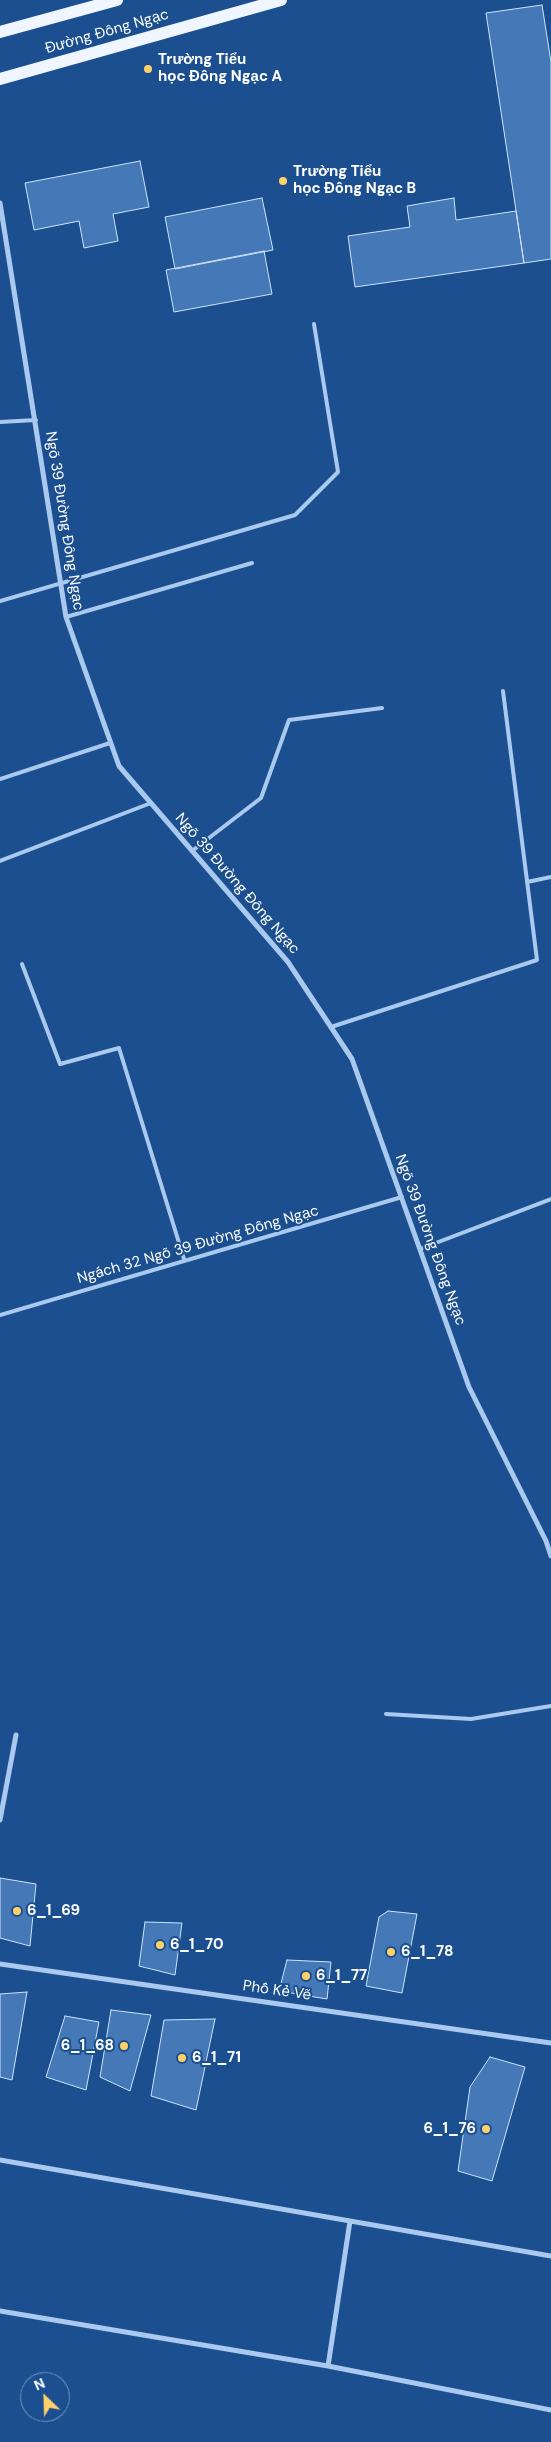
<!DOCTYPE html>
<html>
<head>
<meta charset="utf-8">
<style>
  body { margin:0 }
  #map { position:relative; width:551px; height:2442px; overflow:hidden; background:#1b4f8f; font-family:"DM Sans",sans-serif }
  canvas { display:block }
  .north { position:absolute; left:20px; top:2372px; width:50px; height:50px; box-sizing:border-box; background:#1b4f8f; border:1px solid #7695bc; border-radius:50%; rotate:336deg; font-size:14px; font-weight:700; line-height:20px; text-align:center; color:#fff }
  .north::after { content:''; display:block; margin:auto; width:18px; height:22px; background:#ffd166; clip-path:polygon(50% 0,100% 100%,50% 72%,0 100%) }
</style>
</head>
<body>
<div id="map">
<canvas width="551" height="2442"></canvas>
<div class="north">N</div>
</div>
<script>
const c = document.querySelector('canvas').getContext('2d');
c.lineJoin = 'round';
function paint(path, color) {
  c.fillStyle = color;
  c.fill(path, 'evenodd');
}
function toPath(rows) {
  const path = new Path2D();
  for (const r of rows) {
    path.moveTo(r[0], r[1]);
    for (let i = 2; i < r.length; i += 2) path.lineTo(r[i], r[i + 1]);
  }
  return path;
}
function trace(path, color, width, dash) {
  c.strokeStyle = color;
  c.lineWidth = width;
  c.lineCap = dash ? 'butt' : 'round';
  c.setLineDash(dash || []);
  c.stroke(path);
}
function write(font, color, halo, rows, align = 'center') {
  c.font = font + ' "DM Sans",sans-serif';
  c.lineWidth = 4;
  c.setLineDash([]);
  c.textBaseline = 'middle';
  c.strokeStyle = halo;
  c.fillStyle = color;
  for (const [text, x, y, turn = 0] of rows) {
    c.save();
    c.translate(x, y);
    c.rotate((+turn || 0) * Math.PI / 180);
    c.textAlign = isNaN(turn) ? turn : align;
    if (halo) c.strokeText(text, 0, 0);
    c.fillText(text, 0, 0);
    c.restore();
  }
}
const building = toPath([
  [542,5,551,62,551,259,524,263,486,13,542,5],
  [140,161,149,207,113,214,118,241,84,248,79,221,34,230,25,183,140,161],
  [262,198,273,250,175,269,165,217,262,198],
  [454,198,456,220,516,211,524,263,355,287,348,236,410,227,407,206,454,198],
  [264,251,272,294,174,312,166,270,264,251],
  [0,1878,36,1884,30,1946,0,1938,0,1878],
  [388,1911,417,1914,402,1993,366,1986,379,1917,388,1911],
  [145,1922,182,1923,175,1975,139,1966,145,1922],
  [287,1960,331,1962,327,1999,279,1991,287,1960],
  [27,1992,12,2080,0,2077,0,1994,27,1992],
  [111,2010,151,2015,130,2091,100,2077,111,2010],
  [65,2016,99,2022,86,2090,46,2077,65,2016],
  [215,2019,196,2110,151,2096,164,2020,215,2019],
  [490,2057,525,2067,492,2181,458,2171,470,2087,490,2057]
]);
paint(building, '#4478b7');
trace(building, '#cfe3fa', 1);
trace(toPath([
  [0,422,36,420],
  [0,601,295,515,338,472,314,324],
  [66,617,252,563],
  [0,779,110,743],
  [192,851,261,798,289,720,382,708],
  [0,861,151,803],
  [527,882,551,877],
  [22,964,60,1064,119,1048,184,1259],
  [331,1027,537,960,503,691],
  [420,1249,551,1199],
  [0,1315,402,1197],
  [386,1714,471,1719,551,1706]
]), '#a9c9ee', 4);
trace(toPath([
  [0,203,66,617,119,766,288,962,352,1059,469,1387,546,1541,551,1556],
  [0,1820,16,1735],
  [0,1964,551,2043],
  [0,2160,551,2256],
  [0,2311,328,2366,551,2410],
  [328,2366,350,2221]
]), '#a9c9ee', 5);
trace(toPath([
  [0,32,117,0],
  [0,79,281,0]
]), '#f0f6ff', 12);
for (const [x, y, r, color] of [
  [148,69,5,"#ffd166"],
  [283,181,5,"#ffd166"],
  [17,1911,5,"#ffd166"],
  [160,1945,5,"#ffd166"],
  [391,1952,5,"#ffd166"],
  [306,1976,5,"#ffd166"],
  [124,2046,5,"#ffd166"],
  [182,2058,5,"#ffd166"],
  [486,2129,5,"#ffd166"]
]) {
  const dot = new Path2D();
  dot.arc(x, y, r, 0, 2 * Math.PI);
  c.fillStyle = color;
  c.fill(dot);
  trace(dot, '#1b4f8f', 2);
}
write('15px', '#fff', '#1b4f8f', [
  ["Đường Đông Ngạc",107,32,-16],
  ["Ngõ 39 Đường Đông Ngạc",64,521,81],
  ["Ngõ 39 Đường Đông Ngạc",237,884,49],
  ["Ngõ 39 Đường Đông Ngạc",430,1240,70],
  ["Ngách 32 Ngõ 39 Đường Đông Ngạc",198,1245,-16],
  ["Phố Kẻ Vẽ",277,1991,8]
]);
write('bold 15px', '#fff', '#1b4f8f', [
  ["Trường Tiểu",158,60],
  ["học Đông Ngạc A",158,77],
  ["Trường Tiểu",293,172],
  ["học Đông Ngạc B",293,189],
  ["6_1_69",27,1911],
  ["6_1_70",170,1945],
  ["6_1_78",401,1952],
  ["6_1_77",316,1976],
  ["6_1_68",114,2046,"right"],
  ["6_1_71",192,2058],
  ["6_1_76",476,2129,"right"]
], 'left');
</script>
</body>
</html>
